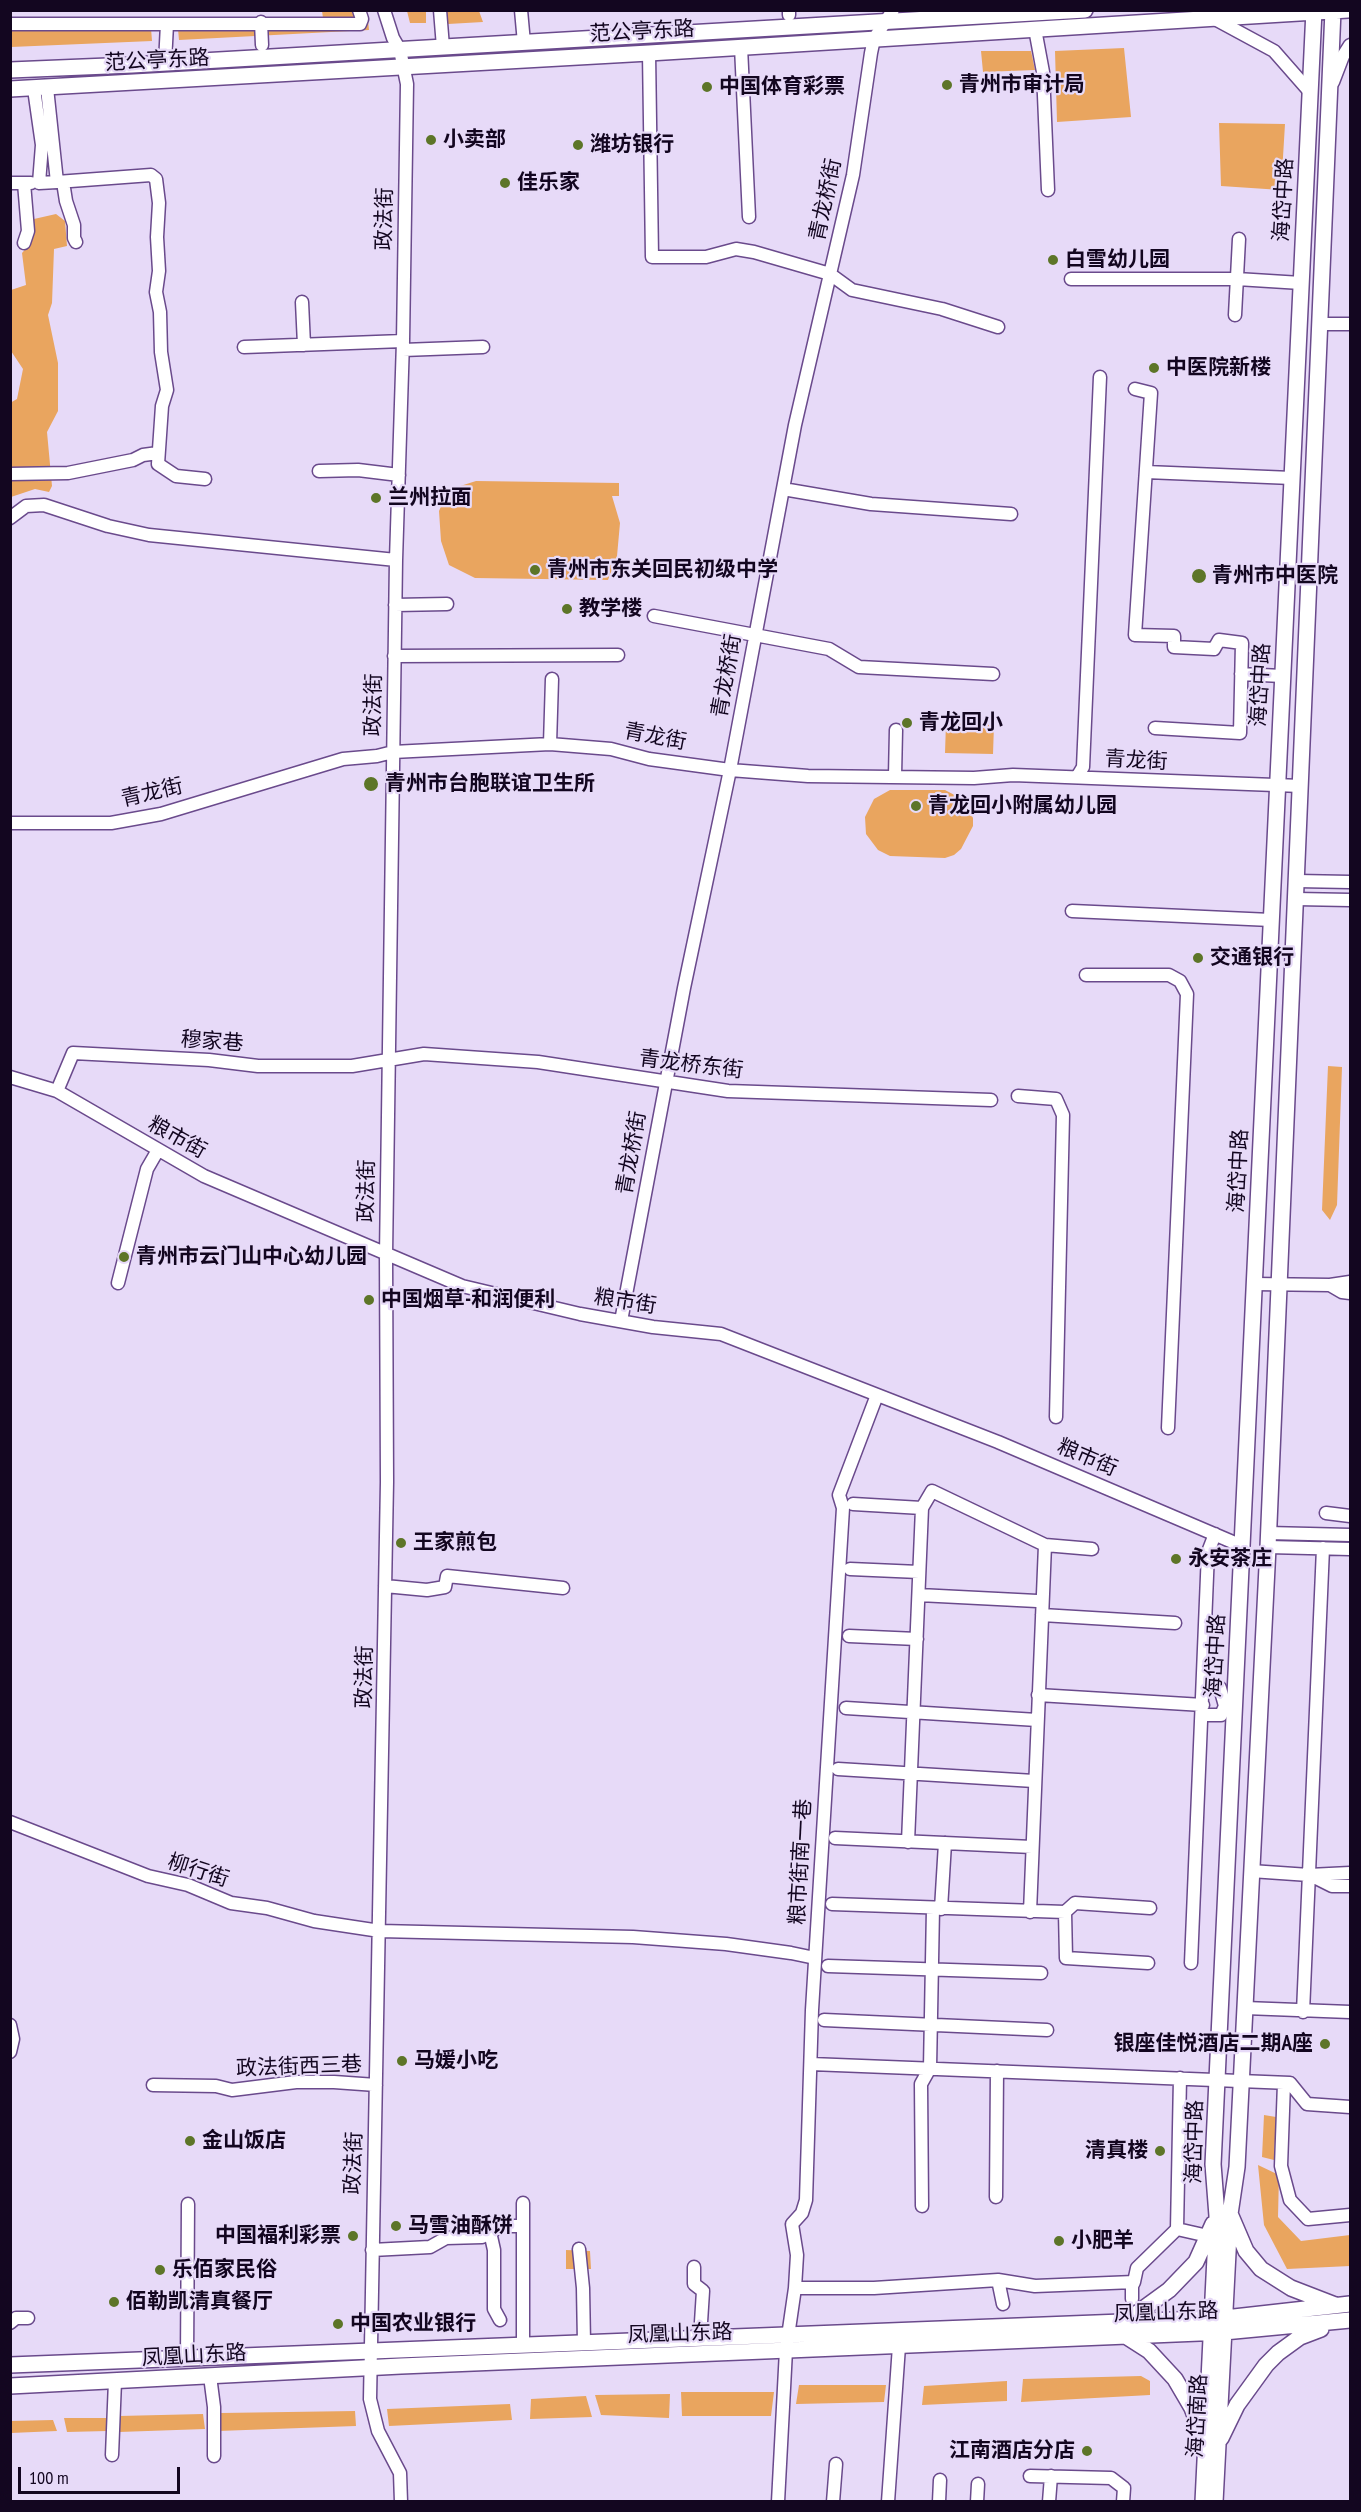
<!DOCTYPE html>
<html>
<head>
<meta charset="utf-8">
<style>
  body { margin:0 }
  #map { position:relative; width:1361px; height:2512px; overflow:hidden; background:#e7daf8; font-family:"PT Sans Narrow",sans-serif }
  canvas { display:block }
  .frame { position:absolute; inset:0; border:12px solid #130620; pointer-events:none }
  .scale { position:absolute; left:18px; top:2467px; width:162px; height:27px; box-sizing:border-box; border:3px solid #130620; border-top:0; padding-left:8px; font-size:18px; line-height:21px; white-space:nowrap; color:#130620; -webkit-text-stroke:4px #e7daf8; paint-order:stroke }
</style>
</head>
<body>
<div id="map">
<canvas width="1361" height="2512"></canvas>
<div class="frame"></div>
<div class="scale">100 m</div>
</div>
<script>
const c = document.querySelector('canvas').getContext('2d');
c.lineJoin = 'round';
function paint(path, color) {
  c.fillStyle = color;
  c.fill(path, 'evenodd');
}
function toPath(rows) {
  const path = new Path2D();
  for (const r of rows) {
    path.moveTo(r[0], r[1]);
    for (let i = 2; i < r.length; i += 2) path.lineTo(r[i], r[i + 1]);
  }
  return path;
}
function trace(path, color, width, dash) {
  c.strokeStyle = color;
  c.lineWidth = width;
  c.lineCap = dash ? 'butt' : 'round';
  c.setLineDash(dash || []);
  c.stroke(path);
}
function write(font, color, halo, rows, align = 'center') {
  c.font = font + ' "PT Sans Narrow","Noto Sans SC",sans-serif';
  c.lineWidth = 4.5;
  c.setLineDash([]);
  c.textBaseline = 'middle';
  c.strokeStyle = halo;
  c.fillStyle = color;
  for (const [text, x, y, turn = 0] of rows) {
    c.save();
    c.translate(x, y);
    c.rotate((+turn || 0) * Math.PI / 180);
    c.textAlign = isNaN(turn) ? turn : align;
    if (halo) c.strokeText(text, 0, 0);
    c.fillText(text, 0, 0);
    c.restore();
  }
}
paint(toPath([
  [367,10,369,30,179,40,178,29,364,26,365,11],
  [322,11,352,11,354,17,323,18],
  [407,11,426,11,426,23,410,23],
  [446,11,479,11,483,22,448,24],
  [151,28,152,41,11,47,10,30],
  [1124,48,1131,117,1057,122,1055,51],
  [981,51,1031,51,1035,70,983,72],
  [1219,123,1285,124,1281,190,1221,186],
  [56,214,65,221,67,246,54,249,52,303,48,315,58,363,58,411,47,432,52,486,49,492,35,489,11,497,10,403,17,399,23,369,11,351,11,290,26,285,22,253,30,244,34,219],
  [476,481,619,483,619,496,612,496,620,523,617,556,608,580,475,578,449,565,441,541,439,511,446,495,454,488],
  [946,723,994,725,993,754,945,753],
  [890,790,945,790,964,800,973,818,973,826,961,849,954,855,945,858,890,856,878,850,866,834,865,817,874,799],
  [1328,1066,1342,1067,1337,1205,1330,1220,1322,1210],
  [1264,2115,1276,2117,1274,2160,1262,2157],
  [1258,2165,1279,2175,1278,2217,1301,2241,1350,2235,1350,2266,1287,2269,1264,2225],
  [566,2250,590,2251,591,2269,566,2269],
  [1141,2376,1150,2381,1150,2395,1021,2402,1023,2379],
  [1007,2381,1007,2401,922,2405,924,2386],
  [799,2385,886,2385,884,2402,796,2404],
  [681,2392,774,2392,771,2416,682,2416],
  [670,2394,669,2418,601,2415,595,2395],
  [586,2396,592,2417,530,2419,531,2399],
  [510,2404,512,2420,389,2426,387,2409],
  [355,2411,356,2426,218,2431,221,2413],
  [203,2414,205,2429,119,2432,119,2416],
  [64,2418,107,2418,107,2431,67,2432],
  [53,2420,57,2431,11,2433,11,2421]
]), '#e9a55f');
const minor = toPath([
  [384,10,393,38,400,50,407,84,403,341,396,560,386,1255,387,1482,370,2399,378,2431,400,2473,401,2502],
  [440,10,443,47],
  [521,10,524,43],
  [789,15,789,10],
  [1213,18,1274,51,1310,92],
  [261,22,262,45],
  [10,24,360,24,362,19,359,10],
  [1035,29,1043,72,1048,190],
  [741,47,749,217],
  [649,53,652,257,706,257,736,249,754,252,830,274,852,290,942,309,998,327],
  [165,63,167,24],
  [1333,82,1343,56,1350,45],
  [34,89,42,145,39,183,57,182,47,88],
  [57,182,151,175,156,179,159,203,157,237,159,271,156,292,160,312,161,352,167,390,162,406,158,464,176,476,205,479],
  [63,182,66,201,74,225,74,238,76,242],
  [10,183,31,183],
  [24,243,28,231,24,183],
  [1071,279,1237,279,1301,283],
  [302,302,304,345],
  [1235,315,1239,239],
  [1320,324,1350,324],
  [244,347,403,341],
  [403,350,483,347],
  [1135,389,1151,393,1135,635,1174,636,1174,647,1214,649,1219,640,1242,643,1240,733,1155,728],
  [319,471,358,470,399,475],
  [1146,472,1292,478],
  [10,474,68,473,133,460,143,455,158,453],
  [783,489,871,504,1011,514],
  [10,518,26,506,44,505,108,526,149,535,396,560],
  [395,605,447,604],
  [654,616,829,649,859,667,993,674],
  [394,656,618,655],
  [1241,674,1282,676],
  [550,744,552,679],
  [895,776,896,730],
  [1077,777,1083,767,1100,377],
  [10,823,111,823,161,814,343,759,377,756,393,752,550,744,611,749,649,759,730,770,808,776,974,778,1013,775,1301,786],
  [1297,881,1350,882],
  [1296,899,1350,900],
  [1072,911,1271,920],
  [1086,975,1169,975,1180,981,1187,994,1168,1428],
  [10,1077,57,1091,204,1176,462,1286,580,1314,653,1327,721,1334,998,1442,1242,1546],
  [57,1091,73,1053,209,1060,258,1066,352,1066,424,1054,538,1062,728,1091,991,1100],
  [1018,1096,1056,1099,1063,1115,1056,1417],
  [118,1283,147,1169,158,1150],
  [1254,1284,1330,1285,1350,1282],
  [1330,1285,1342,1292,1350,1293],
  [621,1321,684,988,730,770,795,425,853,175,871,53,874,39,893,10],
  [853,1504,922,1508,932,1491,1045,1545,1092,1549],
  [1326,1513,1350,1516],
  [1268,1533,1350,1535],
  [1268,1547,1350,1549],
  [850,1569,919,1572],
  [385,1586,427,1590,445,1587,447,1576,563,1588],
  [919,1595,1037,1601],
  [1042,1615,1175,1623],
  [849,1636,917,1639],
  [1038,1695,1203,1705],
  [846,1708,1037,1720],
  [1202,1715,1221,1715,1225,1706,1220,1688,1204,1689],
  [838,1769,1034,1781],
  [10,1822,148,1876,188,1885,231,1903,267,1908,314,1921,380,1931,633,1937,726,1944,791,1953,815,1958],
  [835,1838,1032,1847],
  [908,1842,922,1508],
  [1251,1871,1309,1875,1350,1873],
  [1310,1875,1332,1886,1350,1886],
  [832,1904,1065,1912,1075,1903,1150,1908],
  [941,1909,945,1843],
  [1030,1912,1045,1545],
  [1065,1912,1066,1958,1148,1963],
  [1191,1963,1208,1552,1215,1534],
  [828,1966,1041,1973],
  [1245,2008,1350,2012],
  [1303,2012,1323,1548],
  [824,2020,1047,2030],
  [10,2025,13,2039,10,2052],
  [811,2064,1290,2083,1307,2104,1350,2107],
  [1284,2083,1281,2166,1290,2200,1308,2219,1350,2215],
  [153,2085,216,2086,232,2090,296,2082,334,2082,376,2085],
  [996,2197,997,2071],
  [523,2203,523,2346],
  [922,2206,921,2084,930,2068,933,1908],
  [1177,2229,1208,2236],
  [490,2232,494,2250,494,2309,500,2320],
  [579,2249,583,2288,584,2343],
  [372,2250,430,2247,446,2238,482,2237,502,2226,523,2226],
  [694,2267,694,2284,703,2291,700,2338],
  [998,2280,1003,2304],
  [795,2288,874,2288,998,2280,1035,2286,1134,2282,1137,2268,1177,2229,1180,2078],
  [1132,2299,1132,2286,1134,2282],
  [10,2323,16,2318,28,2318],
  [187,2359,188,2204],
  [210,2376,214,2407,214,2456],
  [112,2455,115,2381],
  [1030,2476,1111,2478,1124,2488,1123,2502],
  [778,2502,786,2350,795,2288,797,2255,792,2224,802,2213,806,2200,812,2010,843,1508,839,1495,877,1395],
  [833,2502,836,2464],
  [888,2502,899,2346],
  [939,2502,940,2480],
  [977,2502,978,2484],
  [1049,2502,1051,2476]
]);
const major = toPath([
  [10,70,132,65,1085,10],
  [10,89,649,53,1348,10],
  [1231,2216,1246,2251,1261,2269,1291,2288,1335,2305],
  [1125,2322,1169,2290,1196,2262,1213,2224],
  [1124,2335,1149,2351,1175,2379,1192,2408,1203,2437],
  [10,2365,1225,2318,1350,2304],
  [10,2386,401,2366,1224,2332,1350,2320],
  [1221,2438,1237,2405,1266,2365,1278,2353,1300,2337,1321,2329],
  [1203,2502,1217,2216,1213,2164,1314,10],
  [1215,2502,1230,2214,1237,2167,1268,1547,1333,10]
]);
trace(minor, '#6a4a8c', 15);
trace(major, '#6a4a8c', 18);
trace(minor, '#fff', 12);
trace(major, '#fff', 15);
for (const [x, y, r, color] of [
  [947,85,6,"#5d7528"],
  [707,87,6,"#5d7528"],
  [431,140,6,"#5d7528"],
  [578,145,6,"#5d7528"],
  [505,183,6,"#5d7528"],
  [1053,260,6,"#5d7528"],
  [1154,368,6,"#5d7528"],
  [376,498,6,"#5d7528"],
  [535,570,6,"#5d7528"],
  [1199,576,8,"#5d7528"],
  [567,609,6,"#5d7528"],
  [907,723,6,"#5d7528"],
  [371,784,8,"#5d7528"],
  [916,806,6,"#5d7528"],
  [1198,958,6,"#5d7528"],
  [124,1257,6,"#5d7528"],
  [369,1300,6,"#5d7528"],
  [401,1543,6,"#5d7528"],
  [1176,1559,6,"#5d7528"],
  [1325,2044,6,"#5d7528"],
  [402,2061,6,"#5d7528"],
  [190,2141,6,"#5d7528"],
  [1160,2151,6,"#5d7528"],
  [396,2226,6,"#5d7528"],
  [353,2236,6,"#5d7528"],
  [1059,2241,6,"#5d7528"],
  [160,2270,6,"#5d7528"],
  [114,2302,6,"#5d7528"],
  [338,2324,6,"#5d7528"],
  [1087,2451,6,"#5d7528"]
]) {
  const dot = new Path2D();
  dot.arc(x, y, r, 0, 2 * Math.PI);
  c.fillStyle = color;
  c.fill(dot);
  trace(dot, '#e7daf8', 2);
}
write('21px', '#130620', '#e7daf8', [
  ["范公亭东路",642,32,-3],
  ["范公亭东路",157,61,-3],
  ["青龙桥街",826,200,-78],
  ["海岱中路",1284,200,-87],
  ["政法街",385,219,-89],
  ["青龙桥街",727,676,-80],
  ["海岱中路",1261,685,-87],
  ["政法街",374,705,-89],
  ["青龙街",655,737,11],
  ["青龙街",1136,761,3],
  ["青龙街",152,793,-13],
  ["穆家巷",212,1042,4],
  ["青龙桥东街",691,1065,7],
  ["粮市街",177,1138,29],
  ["青龙桥街",632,1153,-80],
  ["海岱中路",1239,1171,-87],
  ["政法街",367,1191,-89],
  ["粮市街",625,1302,9],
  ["粮市街",1087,1458,23],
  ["海岱中路",1216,1656,-87],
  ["政法街",365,1677,-89],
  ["粮市街南一巷",801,1862,-87],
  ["柳行街",198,1871,18],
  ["政法街西三巷",299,2067,-2],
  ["海岱中路",1195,2142,-89],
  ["政法街",354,2163,-88],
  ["凤凰山东路",1166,2313,-2],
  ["凤凰山东路",680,2334,-2],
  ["凤凰山东路",194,2356,-3],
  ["海岱南路",1198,2416,-87]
]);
write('bold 21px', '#130620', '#e7daf8', [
  ["青州市审计局",959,85],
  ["中国体育彩票",719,87],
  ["小卖部",443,140],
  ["潍坊银行",590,145],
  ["佳乐家",517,183],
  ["白雪幼儿园",1065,260],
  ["中医院新楼",1166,368],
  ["兰州拉面",388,498],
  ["青州市东关回民初级中学",547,570],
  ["青州市中医院",1212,576],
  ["教学楼",579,609],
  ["青龙回小",919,723],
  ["青州市台胞联谊卫生所",385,784],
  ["青龙回小附属幼儿园",928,806],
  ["交通银行",1210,958],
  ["青州市云门山中心幼儿园",136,1257],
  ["中国烟草-和润便利",381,1300],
  ["王家煎包",413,1543],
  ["永安茶庄",1188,1559],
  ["银座佳悦酒店二期A座",1313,2044,"right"],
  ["马媛小吃",414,2061],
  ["金山饭店",202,2141],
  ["清真楼",1148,2151,"right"],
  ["马雪油酥饼",408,2226],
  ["中国福利彩票",341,2236,"right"],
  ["小肥羊",1071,2241],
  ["乐佰家民俗",172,2270],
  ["佰勒凯清真餐厅",126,2302],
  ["中国农业银行",350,2324],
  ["江南酒店分店",1075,2451,"right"]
], 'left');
</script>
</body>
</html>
